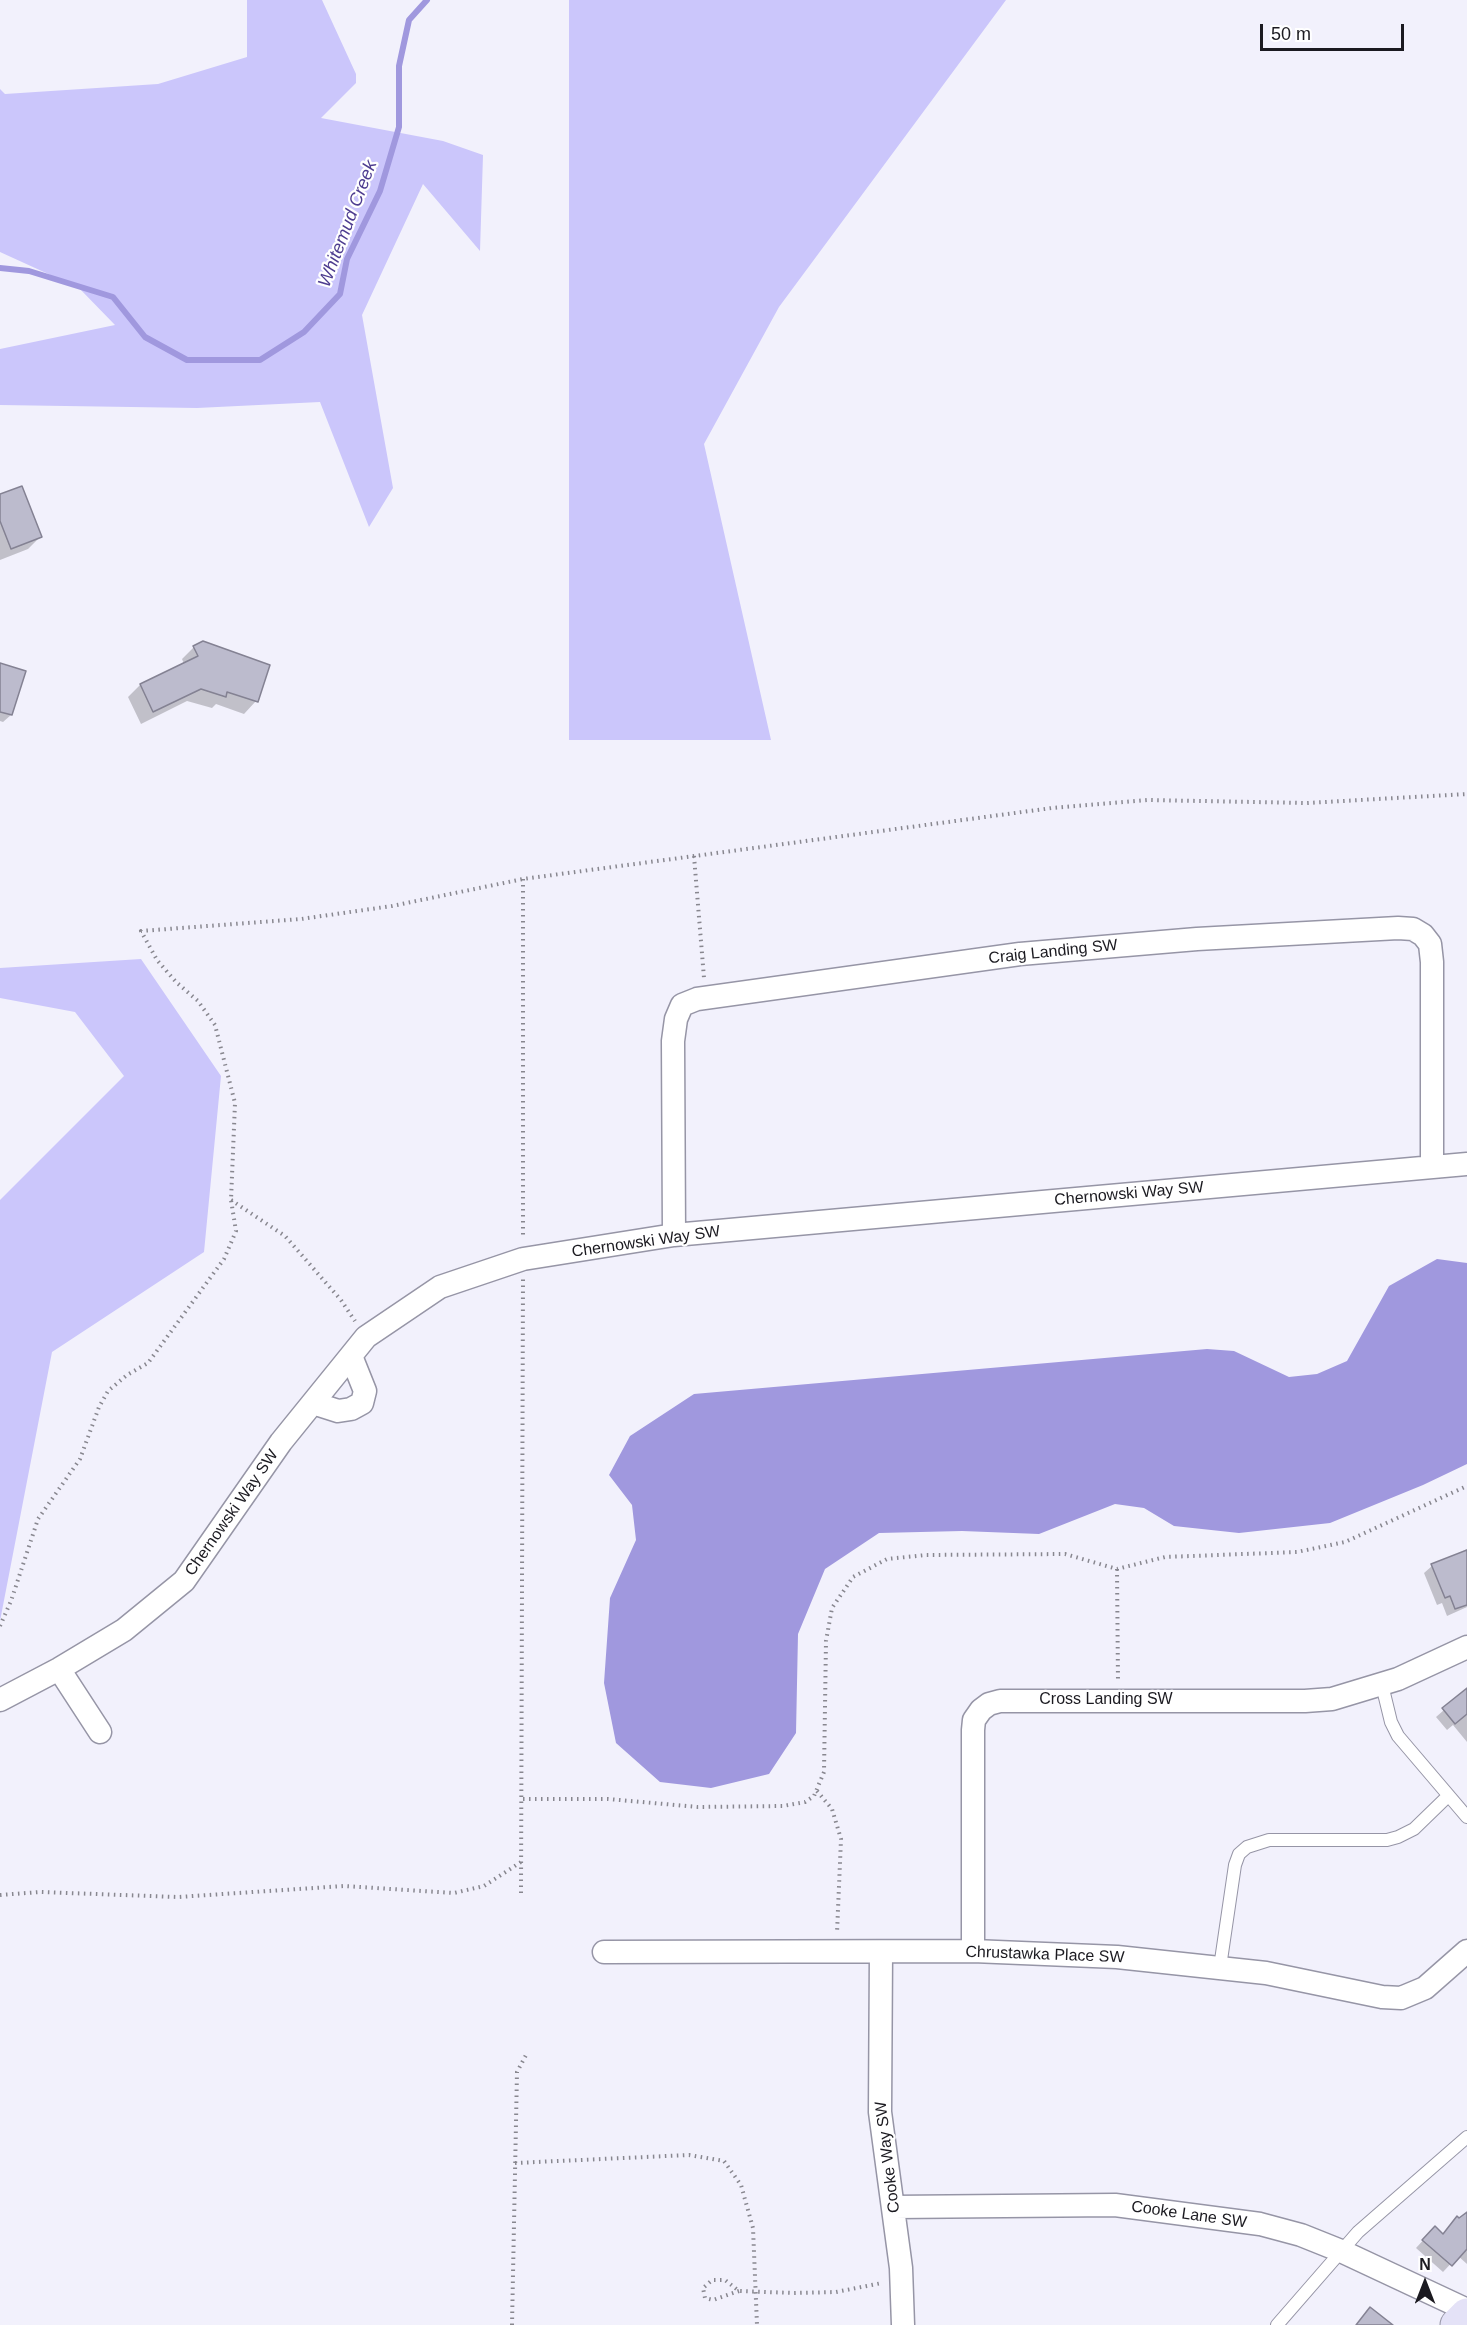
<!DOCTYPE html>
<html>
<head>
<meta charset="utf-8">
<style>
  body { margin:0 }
  #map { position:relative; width:1467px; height:2325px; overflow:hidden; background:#f2f1fc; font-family:Arial,sans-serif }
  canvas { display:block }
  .north { position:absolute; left:1395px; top:2253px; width:60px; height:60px; -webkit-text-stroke:4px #fff; paint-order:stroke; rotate:0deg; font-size:16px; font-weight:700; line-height:24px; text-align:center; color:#1b1a20 }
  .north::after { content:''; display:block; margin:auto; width:21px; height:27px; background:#1b1a20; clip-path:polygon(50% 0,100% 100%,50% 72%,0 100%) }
  .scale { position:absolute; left:1260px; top:24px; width:144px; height:27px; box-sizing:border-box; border:3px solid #1b1a20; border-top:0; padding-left:8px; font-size:18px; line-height:21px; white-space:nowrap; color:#1b1a20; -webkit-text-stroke:4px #fff; paint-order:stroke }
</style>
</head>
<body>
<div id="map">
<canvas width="1467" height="2325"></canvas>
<div class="north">N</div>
<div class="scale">50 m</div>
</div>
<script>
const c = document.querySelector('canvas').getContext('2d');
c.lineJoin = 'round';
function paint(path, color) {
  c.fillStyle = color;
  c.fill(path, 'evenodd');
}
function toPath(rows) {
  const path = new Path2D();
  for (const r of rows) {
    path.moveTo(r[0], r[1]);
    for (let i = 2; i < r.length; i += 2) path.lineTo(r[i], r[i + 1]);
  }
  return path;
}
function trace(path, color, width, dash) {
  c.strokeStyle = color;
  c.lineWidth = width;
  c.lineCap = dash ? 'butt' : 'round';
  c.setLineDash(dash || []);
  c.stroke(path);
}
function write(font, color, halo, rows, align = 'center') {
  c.font = font + ' Arial,sans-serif';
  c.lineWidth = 4.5;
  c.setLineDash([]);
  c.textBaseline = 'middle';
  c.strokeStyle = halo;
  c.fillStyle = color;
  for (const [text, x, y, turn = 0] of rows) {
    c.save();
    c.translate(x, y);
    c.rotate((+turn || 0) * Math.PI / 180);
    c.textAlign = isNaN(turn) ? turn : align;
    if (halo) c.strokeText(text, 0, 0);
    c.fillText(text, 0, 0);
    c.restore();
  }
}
paint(toPath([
  [247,0,322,0,356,74,356,83,321,118,443,141,483,155,480,251,423,184,362,315,393,488,369,527,320,402,197,408,0,405,0,349,115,325,79,288,0,252,0,89,5,94,158,84,247,57],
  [569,0,1006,0,779,307,704,444,771,740,569,740],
  [141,959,221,1076,204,1252,52,1352,0,1621,0,1200,124,1076,75,1012,0,998,0,968]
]), '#cbc6fb');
paint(toPath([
  [1437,1259,1467,1263,1467,1464,1423,1485,1330,1523,1239,1533,1174,1526,1144,1508,1115,1504,1039,1534,962,1531,879,1533,825,1569,798,1634,796,1733,769,1774,711,1788,660,1782,616,1743,604,1683,610,1598,636,1540,632,1505,609,1475,630,1436,694,1394,1207,1349,1234,1351,1289,1377,1317,1374,1347,1361,1389,1286]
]), '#a098de');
paint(toPath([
  [0,496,40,537,28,549,0,560],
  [194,647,256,701,244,714,216,704,212,708,187,701,141,724,128,697,140,685,184,664,182,659],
  [0,665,11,715,3,722,0,721],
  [1467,1549,1467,1607,1447,1616,1442,1603,1437,1605,1424,1573,1432,1566],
  [1467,1690,1467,1742,1453,1725,1447,1730,1436,1717],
  [1467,2214,1467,2264,1458,2256,1443,2272,1416,2248,1427,2236,1442,2235,1450,2226]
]), '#0003');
trace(toPath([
  [0,268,29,271,113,297,145,337,187,360,260,360,304,332,340,294,347,259,380,191,399,127,399,66,409,20,427,0]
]), '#a098de', 6);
const building = toPath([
  [22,486,42,537,11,549,0,521,0,494,22,486],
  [203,641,270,665,258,702,227,692,226,697,201,689,153,712,140,684,198,656,193,646,203,641],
  [0,663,26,671,12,715,0,712,0,663],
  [1467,1550,1467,1605,1455,1609,1450,1596,1445,1598,1431,1564,1467,1550],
  [1467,1688,1467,1714,1455,1724,1442,1708,1467,1688],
  [1467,2212,1467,2249,1452,2266,1422,2240,1435,2226,1443,2234,1457,2216,1459,2218,1467,2212],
  [1370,2307,1393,2325,1356,2325,1370,2307]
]);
paint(building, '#bcbbcd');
trace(building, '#848293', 1.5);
const lane = toPath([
  [1382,1685,1391,1722,1398,1736,1467,1817],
  [1220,1967,1235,1865,1239,1854,1247,1847,1269,1840,1387,1840,1398,1837,1414,1829,1448,1796],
  [1277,2325,1358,2232,1467,2137]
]);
const street = toPath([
  [674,1235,673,1041,676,1019,682,1005,697,999,1020,954,1197,939,1398,928,1413,929,1423,935,1430,944,1432,962,1432,1167],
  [313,1403,338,1411,351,1409,362,1403,365,1391,351,1356],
  [59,1669,100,1732],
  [0,1700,59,1669,124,1630,184,1581,281,1442,366,1337,440,1287,523,1259,674,1235,1467,1164],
  [973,1951,973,1730,974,1720,981,1710,989,1704,1000,1701,1305,1701,1332,1699,1398,1679,1467,1647],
  [604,1952,973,1951,1117,1957,1266,1973,1382,1997,1401,1998,1425,1988,1467,1951],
  [881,1952,880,2112,901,2268,903,2325],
  [894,2207,1115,2205,1260,2224,1301,2235,1341,2251,1467,2310]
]);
const secondary = toPath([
  [1457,2325,1467,2315]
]);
trace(lane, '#9695a6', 14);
trace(street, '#9695a6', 25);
trace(secondary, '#9695a6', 35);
trace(toPath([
  [694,856,704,978],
  [523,879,523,1239],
  [231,1200,285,1236,341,1300,355,1321],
  [1117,1569,1118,1682],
  [0,1626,11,1601,38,1519,80,1459,99,1407,108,1391,127,1375,148,1363,224,1259,236,1231,231,1200,235,1103,215,1025,198,1001,176,982,157,960,141,931,301,919,392,906,523,879,1052,808,1148,800,1307,803,1467,794],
  [817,1791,832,1809,841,1839,837,1933],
  [523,1799,608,1799,698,1807,783,1806,805,1802,814,1796,824,1772,826,1641,832,1608,853,1577,887,1559,926,1555,1065,1554,1117,1569,1165,1557,1297,1552,1345,1542,1467,1486],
  [521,1893,523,1279],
  [0,1895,40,1892,178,1897,344,1886,454,1893,484,1886,521,1862],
  [515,2163,689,2155,724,2161,741,2185,753,2228,757,2325],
  [739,2291,713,2300,705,2298,703,2288,712,2280,725,2280,739,2291,794,2293,836,2292,882,2283],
  [512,2325,517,2072,526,2055]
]), '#88878f', 4, [1.5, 4.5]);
trace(lane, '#fff', 12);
trace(street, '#fff', 22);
trace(secondary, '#e4e2f7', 33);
write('16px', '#1b1a20', '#fff', [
  ["Craig Landing SW",1053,952,-6],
  ["Chernowski Way SW",1129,1194,-5],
  ["Chernowski Way SW",646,1242,-8],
  ["Chernowski Way SW",232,1513,-55],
  ["Cross Landing SW",1106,1700],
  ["Chrustawka Place SW",1045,1955,2],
  ["Cooke Way SW",888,2157,-97],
  ["Cooke Lane SW",1189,2215,8]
]);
write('italic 18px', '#4e3d90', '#fff', [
  ["Whitemud Creek",348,224,-69]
]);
</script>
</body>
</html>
